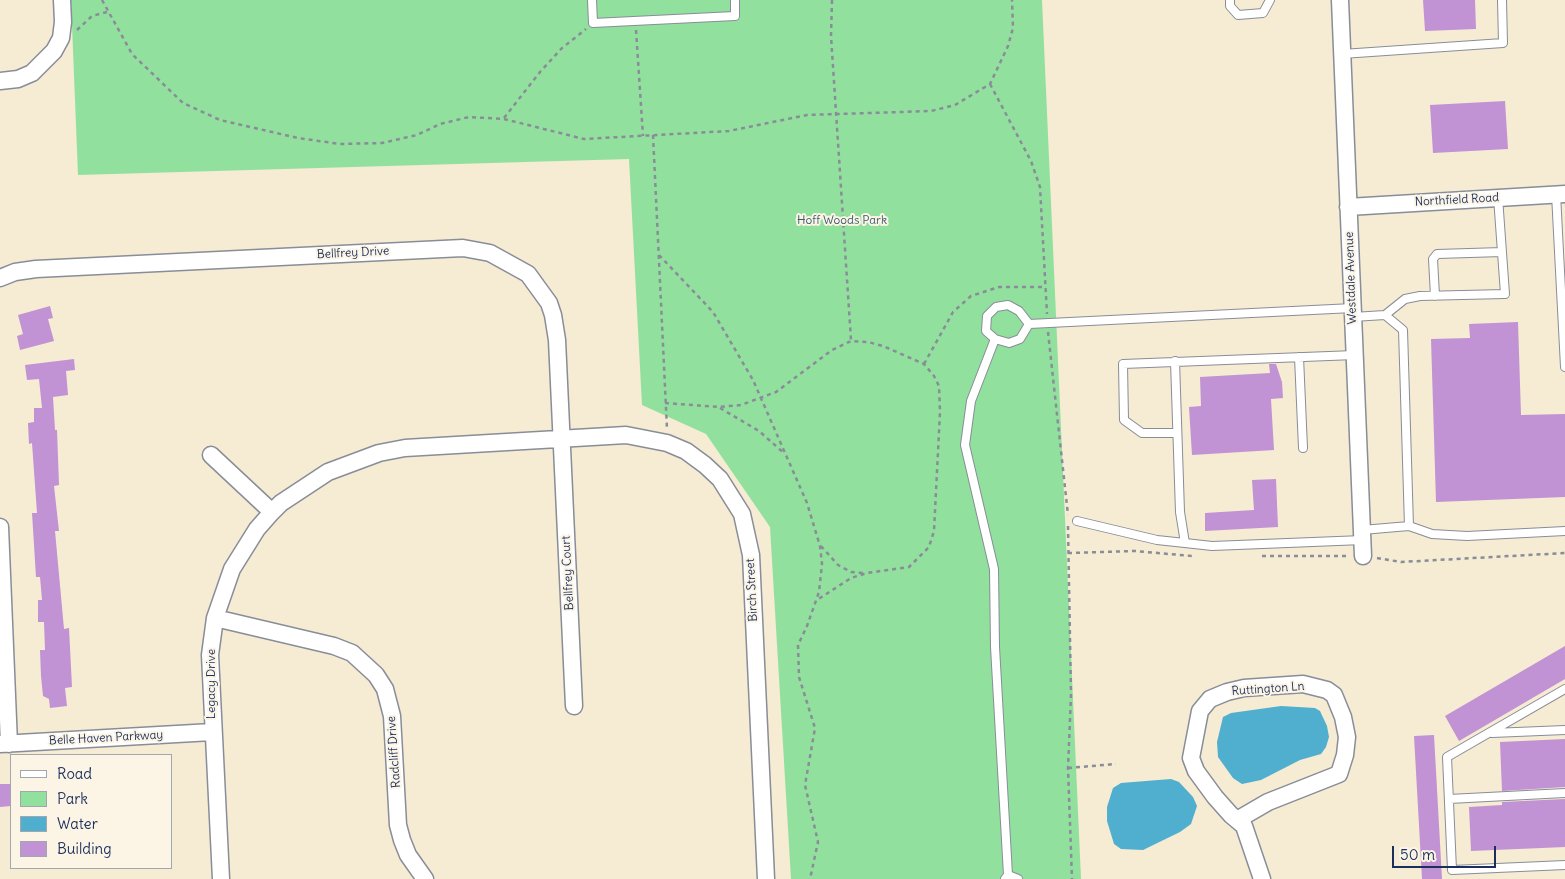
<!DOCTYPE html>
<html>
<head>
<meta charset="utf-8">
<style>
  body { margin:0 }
  #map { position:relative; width:1565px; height:879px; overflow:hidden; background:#f6ebd3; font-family:Delius,sans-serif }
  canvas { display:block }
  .legend { position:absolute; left:10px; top:754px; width:162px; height:115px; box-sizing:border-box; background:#fcf5e5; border:1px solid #a2a6af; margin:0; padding:6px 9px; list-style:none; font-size:15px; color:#1b2f5e }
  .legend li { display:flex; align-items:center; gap:10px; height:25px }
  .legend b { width:25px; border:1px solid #a2a6af }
  .scale { position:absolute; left:1392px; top:846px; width:104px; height:22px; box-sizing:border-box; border:2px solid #1b2f5e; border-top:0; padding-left:6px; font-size:15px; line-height:18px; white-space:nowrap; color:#1b2f5e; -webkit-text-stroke:4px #fcf5e5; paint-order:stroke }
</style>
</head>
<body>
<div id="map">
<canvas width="1565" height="879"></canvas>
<ul class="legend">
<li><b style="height:6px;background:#fff"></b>Road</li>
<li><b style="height:14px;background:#92e09e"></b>Park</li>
<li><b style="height:14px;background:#50afce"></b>Water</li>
<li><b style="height:14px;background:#c192d4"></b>Building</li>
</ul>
<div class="scale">50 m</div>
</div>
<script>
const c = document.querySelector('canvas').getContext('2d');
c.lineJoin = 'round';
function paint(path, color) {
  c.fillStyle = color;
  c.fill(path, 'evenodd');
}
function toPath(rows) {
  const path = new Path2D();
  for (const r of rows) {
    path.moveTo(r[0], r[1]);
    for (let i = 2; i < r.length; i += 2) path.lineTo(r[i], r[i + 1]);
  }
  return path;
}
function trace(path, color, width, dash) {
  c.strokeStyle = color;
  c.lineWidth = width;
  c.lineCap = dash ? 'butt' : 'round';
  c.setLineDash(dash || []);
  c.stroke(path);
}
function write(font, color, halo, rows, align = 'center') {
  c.font = font + ' Delius,sans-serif';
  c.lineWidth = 4;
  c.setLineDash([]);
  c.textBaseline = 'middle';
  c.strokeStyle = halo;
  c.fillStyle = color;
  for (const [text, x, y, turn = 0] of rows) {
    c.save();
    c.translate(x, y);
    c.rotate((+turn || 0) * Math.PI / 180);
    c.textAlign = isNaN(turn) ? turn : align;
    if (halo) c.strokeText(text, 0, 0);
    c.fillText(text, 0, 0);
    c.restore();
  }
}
paint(toPath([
  [71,0,1042,0,1081,879,791,879,770,527,706,434,642,405,629,159,78,175]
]), '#92e09e');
paint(toPath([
  [1281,706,1315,708,1320,711,1327,726,1329,737,1326,747,1321,754,1300,760,1261,780,1242,784,1233,778,1218,757,1217,742,1223,717,1231,713],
  [1171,779,1179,782,1193,797,1197,806,1191,824,1180,832,1143,850,1121,849,1114,844,1107,821,1107,807,1113,788,1121,783]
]), '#50afce');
paint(toPath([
  [1423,0,1475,0,1476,29,1425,31],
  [1505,101,1508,149,1433,153,1430,105],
  [50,306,53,318,48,319,54,341,20,350,17,336,23,334,18,315],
  [1518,322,1521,415,1565,414,1565,497,1436,502,1431,339,1470,338,1469,324],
  [74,359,75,370,66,371,68,395,53,397,55,430,57,430,59,485,54,486,59,531,55,531,64,629,69,628,72,687,65,688,67,706,50,708,49,699,43,696,41,676,40,650,45,650,44,622,38,622,38,600,42,600,40,577,36,577,32,513,37,513,32,443,29,444,28,423,34,422,34,408,42,408,39,379,27,380,25,365],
  [1269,364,1276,364,1282,382,1283,398,1271,399,1274,450,1192,455,1189,407,1201,406,1200,377,1270,373],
  [1276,479,1278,527,1205,531,1205,513,1254,510,1252,480],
  [1565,646,1565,679,1459,741,1445,716],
  [1434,735,1442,879,1422,879,1414,736],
  [1565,739,1565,787,1502,791,1500,742],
  [0,784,11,784,11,806,0,807],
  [1565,799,1565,847,1471,851,1469,807,1502,805,1502,802]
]), '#c192d4');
const service = toPath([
  [592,0,593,23,735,16,735,0],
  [1230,0,1230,6,1238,15,1263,13,1270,0],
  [1342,54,1503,43,1502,0],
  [1556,194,1565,367],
  [1435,296,1433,259,1437,254,1502,252],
  [1353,317,1385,315,1405,299,1420,296,1505,294,1498,197],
  [1029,324,1020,339,1009,343,995,339,986,331,987,316,996,307,1008,305,1019,311,1029,324,1353,308],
  [995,339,971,401,965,445,994,569,995,647,1008,875,1005,879],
  [1299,357,1303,448],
  [1175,361,1180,512,1185,543,1212,546,1363,540],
  [1177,433,1142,433,1124,420,1123,364,1355,355],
  [1077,521,1157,540,1185,543],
  [1409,526,1432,534,1467,536,1565,531],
  [1362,530,1409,526,1403,330,1385,315],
  [1565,689,1447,757,1452,870,1565,865],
  [1492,733,1565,730],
  [1449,799,1565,793],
  [1008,875,1018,879]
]);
const minor = toPath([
  [1340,0,1363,556],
  [0,81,18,79,32,73,54,51,61,38,63,22,62,0],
  [1348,207,1565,194],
  [0,278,15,272,36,269,463,248,490,253,528,274,549,303,553,315,557,340,574,706],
  [211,455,272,512],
  [0,527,9,744],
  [215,618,334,646,352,653,376,675,385,689,392,716,398,825,402,840,408,855,425,879],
  [0,744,212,732],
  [1237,820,1268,802,1339,774,1345,755,1347,737,1343,717,1334,695,1327,690,1303,684,1244,688,1227,692,1210,699,1200,711,1191,758,1196,771,1215,797,1231,815,1237,820,1244,826,1262,879],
  [221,879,210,655,215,618,232,569,257,529,272,512,281,503,328,472,379,453,405,448,626,435,667,443,686,451,705,465,720,479,742,514,751,555,766,879]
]);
trace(service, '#888d98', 10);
trace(minor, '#888d98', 19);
trace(toPath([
  [102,0,132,54,183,103,220,120,298,138,340,144,382,143,417,135,440,124,469,117,504,119,584,139,729,131,807,115,931,111,955,105,990,84,1008,46,1013,28,1012,0],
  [832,0,831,36,851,340],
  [77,30,92,16,107,12],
  [636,30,643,136],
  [990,84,1031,161,1040,187,1047,314],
  [504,118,540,72,562,48,586,29],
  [653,135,667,429],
  [659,255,713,312,753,380,807,503,820,546,822,564,819,592,807,626,798,645,799,677,815,728,805,785,818,842,810,879],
  [1048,332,1068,515],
  [924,364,953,312,971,296,999,287,1046,287],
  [665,403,719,407,741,405,776,392,832,350,851,341,868,342,883,346,924,364,934,376,939,386,940,412,934,531,929,547,909,567,867,573,851,578,817,600],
  [720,408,759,431,785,454],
  [1068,526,1071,695,1068,768,1072,879],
  [821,546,838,565,851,572,863,573],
  [1068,553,1135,551,1192,556],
  [1262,556,1349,556],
  [1377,558,1401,562,1565,553],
  [1068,768,1116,764]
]), '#888d98', 2.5, [4, 4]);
trace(service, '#fff', 8);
trace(minor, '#fff', 16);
write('12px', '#1b2f5e', '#fcf5e5', [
  ["Northfield Road",1457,200,-3],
  ["Bellfrey Drive",353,253,-3],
  ["Westdale Avenue",1351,278,-92],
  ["Bellfrey Court",568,573,-93],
  ["Birch Street",752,590,-93],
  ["Legacy Drive",212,684,-90],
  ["Ruttington Ln",1268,689,-4],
  ["Belle Haven Parkway",106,738,-3],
  ["Radcliff Drive",394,752,-94]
]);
write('12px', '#395b6e', '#fcf5e5', [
  ["Hoff Woods Park",842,221]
]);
</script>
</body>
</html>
